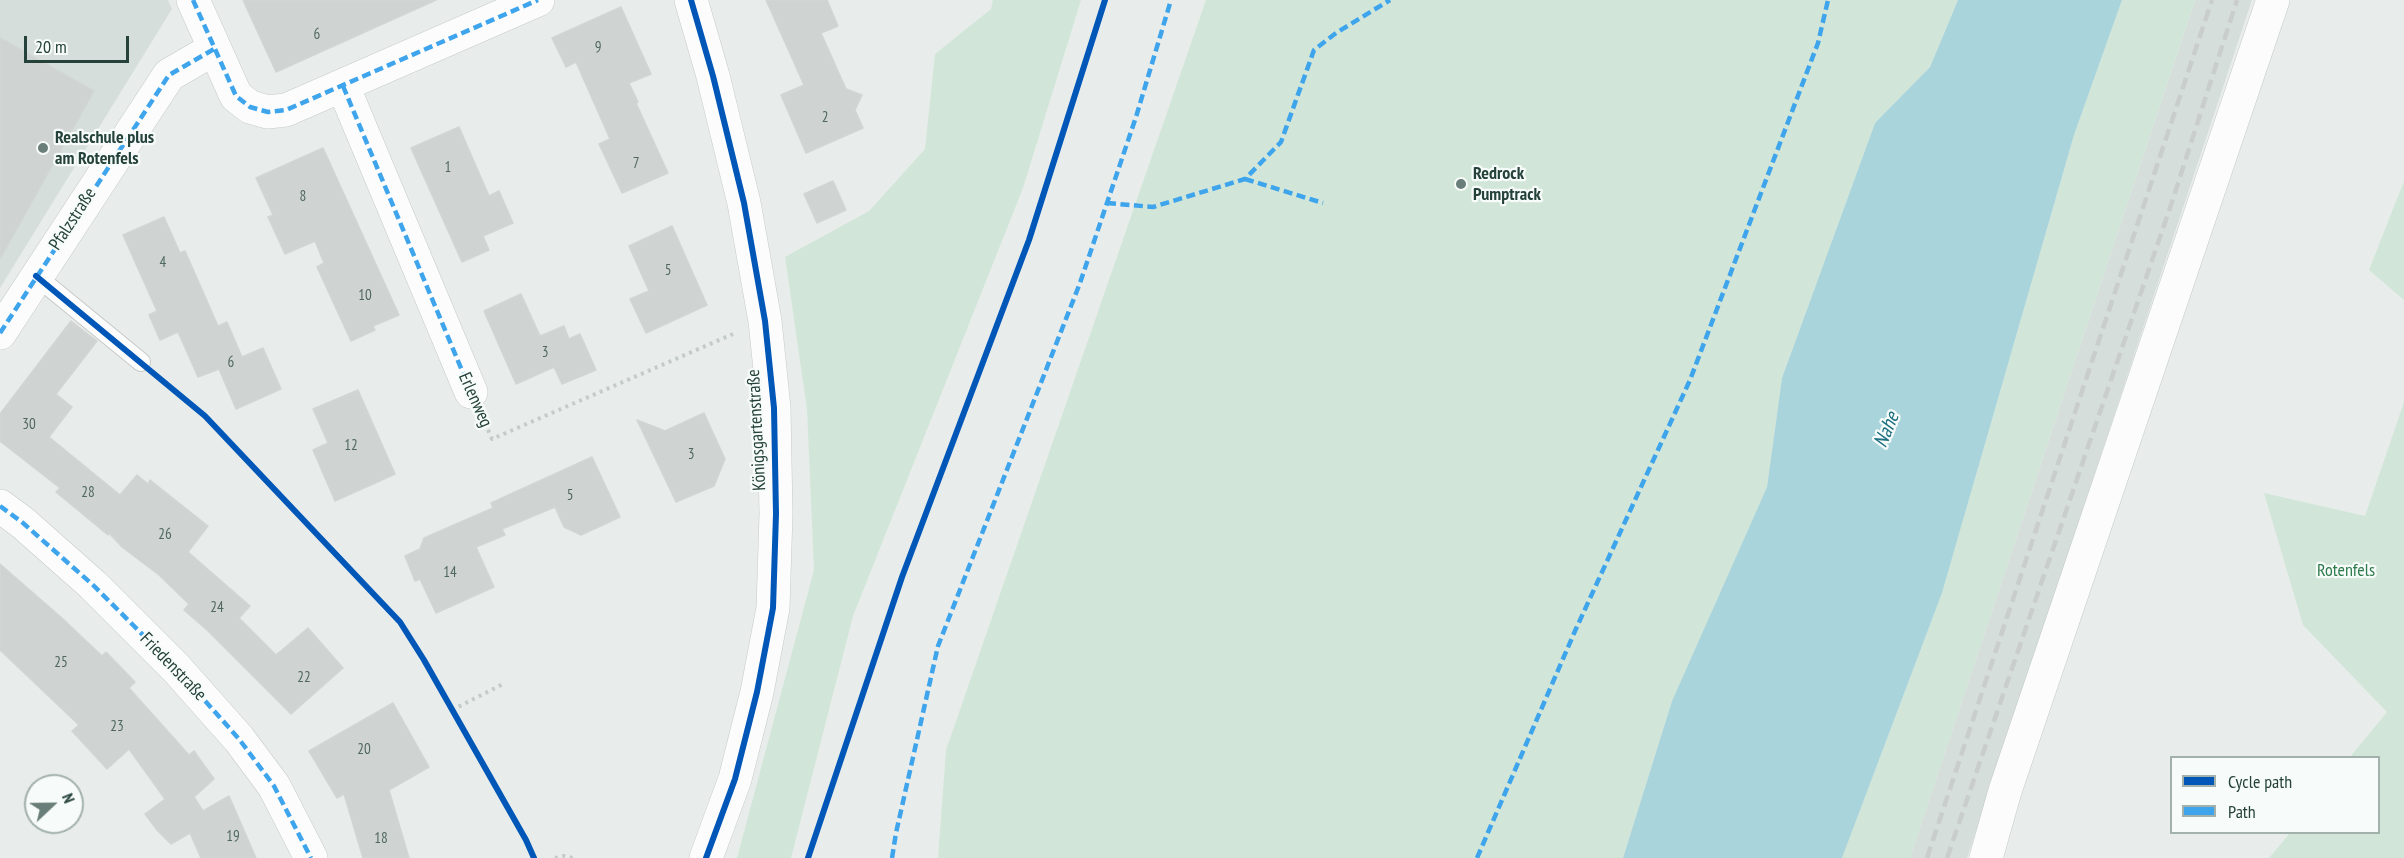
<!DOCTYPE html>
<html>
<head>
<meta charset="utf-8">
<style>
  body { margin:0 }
  #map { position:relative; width:2404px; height:858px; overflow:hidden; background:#e8edeb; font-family:"PT Sans Narrow",sans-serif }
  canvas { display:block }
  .legend { position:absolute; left:2170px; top:756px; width:210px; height:78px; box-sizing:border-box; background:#f7fbf9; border:2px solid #a3b1ad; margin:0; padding:8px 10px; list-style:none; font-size:18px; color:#24423a }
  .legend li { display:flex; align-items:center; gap:12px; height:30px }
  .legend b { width:30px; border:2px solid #a3b1ad }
  .north { position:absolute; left:24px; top:774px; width:60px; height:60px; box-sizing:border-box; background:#f7fbf9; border:2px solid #a3b1ad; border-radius:50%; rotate:68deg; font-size:16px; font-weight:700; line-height:24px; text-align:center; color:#24423a }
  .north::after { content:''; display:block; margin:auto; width:21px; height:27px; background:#697e78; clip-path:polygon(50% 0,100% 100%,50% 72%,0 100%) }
  .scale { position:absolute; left:24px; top:36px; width:105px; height:27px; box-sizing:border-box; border:3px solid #24423a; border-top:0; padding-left:8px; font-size:18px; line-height:21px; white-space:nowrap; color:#24423a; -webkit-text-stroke:4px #f7fbf9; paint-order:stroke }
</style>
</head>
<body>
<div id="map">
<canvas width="2404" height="858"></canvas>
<ul class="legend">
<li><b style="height:8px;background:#0057b8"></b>Cycle path</li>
<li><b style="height:8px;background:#3ea4ec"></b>Path</li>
</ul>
<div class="north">N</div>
<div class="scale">20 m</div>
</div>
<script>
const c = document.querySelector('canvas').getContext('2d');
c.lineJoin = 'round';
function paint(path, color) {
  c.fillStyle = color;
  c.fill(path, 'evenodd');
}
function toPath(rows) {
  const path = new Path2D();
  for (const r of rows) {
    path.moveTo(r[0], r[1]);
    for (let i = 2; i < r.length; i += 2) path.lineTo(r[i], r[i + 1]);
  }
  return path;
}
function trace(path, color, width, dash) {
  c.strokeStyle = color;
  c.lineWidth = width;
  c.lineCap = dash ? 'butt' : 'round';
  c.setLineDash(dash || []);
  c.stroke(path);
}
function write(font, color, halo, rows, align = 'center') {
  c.font = font + ' "PT Sans Narrow",sans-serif';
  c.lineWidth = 4.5;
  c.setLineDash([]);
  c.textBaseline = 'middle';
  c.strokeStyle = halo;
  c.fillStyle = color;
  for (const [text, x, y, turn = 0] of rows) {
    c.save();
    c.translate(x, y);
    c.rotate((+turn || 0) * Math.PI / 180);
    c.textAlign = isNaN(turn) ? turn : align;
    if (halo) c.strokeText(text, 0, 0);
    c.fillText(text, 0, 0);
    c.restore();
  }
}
paint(toPath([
  [0,0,168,0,172,9,0,288],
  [2195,0,2252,0,1967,858,1910,858]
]), '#d6dedb');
paint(toPath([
  [993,0,1081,0,1023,188,853,616,791,858,737,858,814,570,807,409,785,257,869,211,925,149,935,54,991,9],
  [1206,0,1958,0,1930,67,1875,123,1782,378,1767,487,1672,701,1623,858,938,858,946,750],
  [2122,0,2195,0,1910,858,1842,858,1942,593,2074,135],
  [2404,181,2404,300,2369,270],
  [2404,402,2404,858,2269,858,2290,833,2378,832,2378,758,2350,757,2387,712,2303,625,2264,493,2365,516]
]), '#d1e6d8');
paint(toPath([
  [1958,0,2122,0,2074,135,1942,593,1842,858,1623,858,1672,701,1767,487,1782,378,1875,123,1930,67]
]), '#a9d4db');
const building = toPath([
  [243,0,436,0,276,72,243,0],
  [766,0,827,0,838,26,821,33,846,89,862,95,855,110,863,128,806,153,781,95,804,85,766,0],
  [621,7,651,74,629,83,638,102,636,103,668,173,622,193,599,144,610,139,576,62,566,67,552,38,621,7],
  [0,38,94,91,0,259,0,38],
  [459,127,489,196,499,191,513,223,483,236,489,250,462,262,411,148,459,127],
  [323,148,399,315,373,326,375,330,351,341,317,267,324,263,315,241,285,254,268,217,273,215,256,178,323,148],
  [833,181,846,210,817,223,804,194,833,181],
  [164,217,180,253,185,251,218,326,227,322,242,357,263,348,281,389,236,409,219,369,198,377,178,332,160,340,149,315,157,311,123,235,164,217],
  [672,226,707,305,646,333,630,299,649,291,629,246,672,226],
  [521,294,540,336,564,326,569,339,580,334,596,370,562,384,554,367,516,384,484,311,521,294],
  [71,321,97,341,56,394,72,407,49,437,120,495,137,475,148,484,150,480,208,526,188,552,250,606,239,618,276,655,308,628,343,668,291,714,207,630,184,610,189,604,159,575,122,547,109,533,108,535,56,492,60,488,0,441,0,414,71,321],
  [358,390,395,474,335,501,313,450,328,443,313,409,358,390],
  [704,413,725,459,714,486,676,502,637,420,665,431,704,413],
  [592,457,620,517,581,535,564,527,555,507,502,529,505,535,476,547,494,587,436,613,420,579,415,581,405,556,420,549,424,538,493,508,491,503,592,457],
  [0,564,63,619,102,656,106,652,135,682,129,688,189,755,194,751,214,779,194,797,203,811,229,796,256,858,201,858,190,833,171,844,157,830,145,814,165,799,129,749,107,769,72,731,79,725,0,650,0,564],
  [393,703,429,767,389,790,409,858,363,858,344,794,337,798,309,751,393,703]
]);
paint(building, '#cfd4d2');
trace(building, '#d1d6d4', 1.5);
const lane = toPath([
  [36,276,141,362]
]);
const street = toPath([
  [193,0,236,96,250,107,268,112,286,110,538,0],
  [691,0,713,76,744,203,765,321,774,408,776,514,773,608,757,692,735,779,706,858],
  [343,86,471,392],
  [0,333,169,75,214,49],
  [0,506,23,523,93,585,176,668,239,739,274,786,311,858]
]);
const secondary = toPath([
  [1986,858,2005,791,2273,0]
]);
trace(lane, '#c5cac8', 20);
trace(street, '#c5cac8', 34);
trace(secondary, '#c3cbc8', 34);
trace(toPath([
  [160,378,205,416,400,622,424,660,526,840,534,858],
  [485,423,492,439,733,334],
  [452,710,503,684],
  [555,858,564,856,573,858]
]), '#c3ccca', 4, [3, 4.5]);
trace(lane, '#fcfcfc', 18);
trace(street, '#fcfcfc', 33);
trace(secondary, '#fcfcfc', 33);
trace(toPath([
  [1927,858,2212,0],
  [1947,858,2171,205,2237,0]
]), '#c9cdcc', 4.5, [12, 6]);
trace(toPath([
  [193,0,236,96,250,107,268,112,286,110,538,0],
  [343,86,471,392],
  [1245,179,1323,203],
  [1107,203,1153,207,1245,179,1281,142,1314,50,1336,33,1390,0],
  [0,333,169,75,214,49],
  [0,506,23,523,93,585,176,668,239,739,274,786,311,858],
  [892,858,896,833,938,646,1080,283,1136,117,1171,0],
  [1477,858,1575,631,1690,380,1818,43,1828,0]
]), '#3ea4ec', 4.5, [9, 4.5]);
trace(toPath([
  [691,0,713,76,744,203,765,321,774,408,776,514,773,608,757,692,735,779,706,858],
  [36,276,205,416,400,622,424,660,526,840,534,858],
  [808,858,902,577,1029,240,1105,0]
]), '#0057b8', 6);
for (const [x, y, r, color] of [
  [43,148,6,"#697e78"],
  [1461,184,6,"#697e78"]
]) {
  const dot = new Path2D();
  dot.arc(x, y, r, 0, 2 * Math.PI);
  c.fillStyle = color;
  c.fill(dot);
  trace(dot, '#f7fbf9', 2);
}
write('15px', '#506761', null, [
  ["6",317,35],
  ["9",598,48],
  ["2",825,118],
  ["7",636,164],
  ["1",448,168],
  ["8",303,197],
  ["4",163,263],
  ["5",668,271],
  ["10",365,296],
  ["3",545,353],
  ["6",231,363],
  ["30",29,425],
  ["12",351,446],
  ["3",691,455],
  ["28",88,493],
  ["5",570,496],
  ["26",165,535],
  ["14",450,573],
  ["24",217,608],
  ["25",61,663],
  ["22",304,678],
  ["23",117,727],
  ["20",364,750],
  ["19",233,837],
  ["18",381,839]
]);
write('bold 18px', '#24423a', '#f7fbf9', [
  ["Realschule plus",55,138],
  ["am Rotenfels",55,159],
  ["Redrock",1473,174],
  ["Pumptrack",1473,195]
], 'left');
write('18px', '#24423a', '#f7fbf9', [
  ["Pfalzstraße",73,219,-57],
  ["Erlenweg",475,400,66],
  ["Königsgartenstraße",757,430,-93],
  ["Friedenstraße",173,667,46]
]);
write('18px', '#2d7a4b', '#f7fbf9', [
  ["Rotenfels",2346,571]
]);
write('italic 20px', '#1c6f80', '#f7fbf9', [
  ["Nahe",1887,430,-68]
]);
</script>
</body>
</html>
